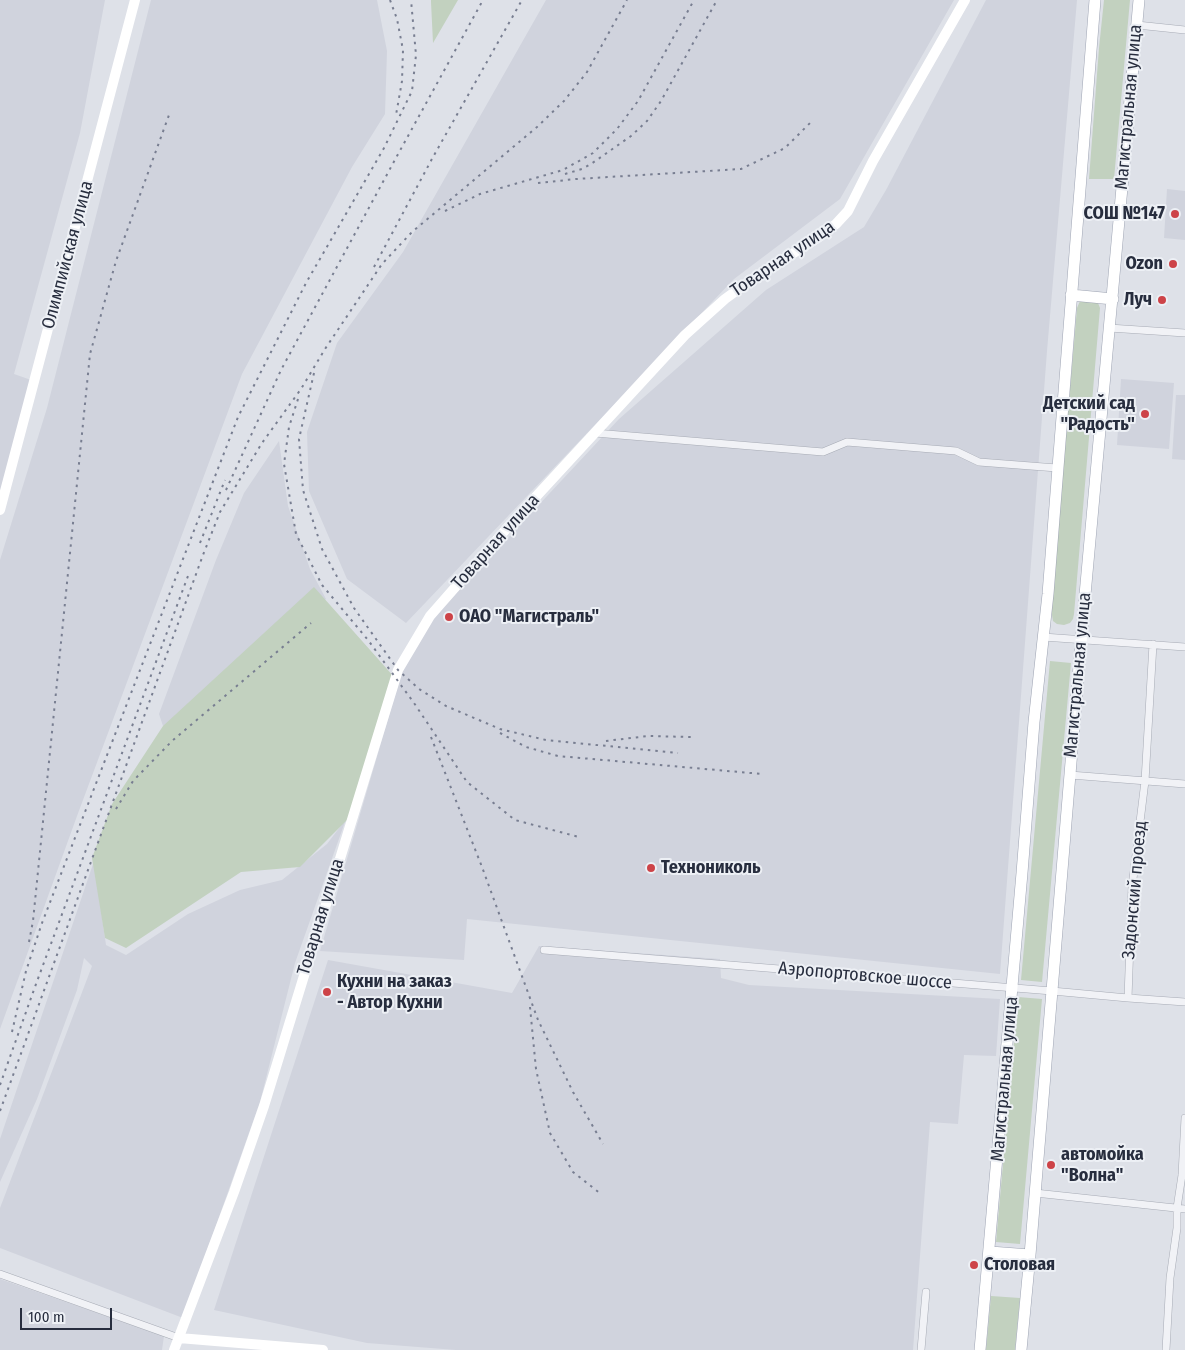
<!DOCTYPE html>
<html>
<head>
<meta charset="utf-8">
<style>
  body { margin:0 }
  #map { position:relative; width:1185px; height:1350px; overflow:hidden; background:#dee1e8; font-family:"Fira Sans Condensed",sans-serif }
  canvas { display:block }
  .scale { position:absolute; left:20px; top:1308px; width:92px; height:22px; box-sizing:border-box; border:2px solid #272d3e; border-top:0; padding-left:6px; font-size:15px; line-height:18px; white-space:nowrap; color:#272d3e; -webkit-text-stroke:4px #edf0f5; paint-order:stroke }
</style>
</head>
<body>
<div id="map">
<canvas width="1185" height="1350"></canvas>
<div class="scale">100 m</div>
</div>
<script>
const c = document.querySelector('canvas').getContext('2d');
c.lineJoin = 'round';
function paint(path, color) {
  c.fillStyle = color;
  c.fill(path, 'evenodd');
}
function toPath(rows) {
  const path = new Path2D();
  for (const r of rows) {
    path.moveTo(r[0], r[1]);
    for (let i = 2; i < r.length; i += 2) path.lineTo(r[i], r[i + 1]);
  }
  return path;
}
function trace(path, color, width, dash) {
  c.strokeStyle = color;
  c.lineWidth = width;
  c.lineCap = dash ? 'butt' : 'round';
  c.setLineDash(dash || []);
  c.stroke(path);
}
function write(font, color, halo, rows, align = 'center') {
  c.font = font + ' "Fira Sans Condensed",sans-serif';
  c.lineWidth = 4;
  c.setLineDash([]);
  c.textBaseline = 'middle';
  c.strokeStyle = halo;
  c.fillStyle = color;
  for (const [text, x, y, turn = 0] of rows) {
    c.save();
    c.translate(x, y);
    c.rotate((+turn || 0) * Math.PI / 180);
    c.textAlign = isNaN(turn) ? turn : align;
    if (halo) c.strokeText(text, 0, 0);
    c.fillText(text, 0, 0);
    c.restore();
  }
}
paint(toPath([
  [0,0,105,0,80,133,14,374,31,380,0,493],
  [151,0,377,0,387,51,385,114,352,167,242,374,77,816,0,1029,0,560,47,408],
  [546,0,954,0,840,199,734,279,406,623,347,579,309,491,307,432,337,343,403,252],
  [986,0,1077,0,1047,351,1000,974,467,919,464,960,320,951,403,668,433,618,619,419,766,290,864,227,886,190],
  [1167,189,1185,191,1185,240,1164,238],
  [1121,379,1174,383,1169,449,1117,445],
  [1176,395,1185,395,1185,460,1172,459],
  [279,441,288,506,310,569,326,599,245,672,165,732,159,714,216,560,244,493],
  [346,819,295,963,260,1102,183,1318,0,1248,0,1208,92,966,84,958,77,990,37,1099,0,1182,0,1139,94,861,106,945,126,955,188,914,240,890,282,880,327,844],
  [539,946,720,959,721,978,749,985,1000,999,996,1056,964,1055,958,1124,930,1122,913,1350,456,1350,367,1343,214,1310,328,960,512,993],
  [0,1279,164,1336,162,1350,0,1350]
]), '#d0d3dd');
paint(toPath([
  [431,0,458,0,433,43,431,2],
  [1104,0,1130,0,1114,179,1089,179,1099,48],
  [1080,301,1098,303,1100,308,1074,614,1073,619,1070,623,1064,625,1057,624,1053,621,1051,609,1077,308],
  [314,587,395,678,354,813,300,867,241,872,126,948,105,938,92,858,112,804,163,726],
  [1050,661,1071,663,1042,982,1021,980],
  [1018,997,1042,999,1020,1244,996,1242],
  [991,1296,1020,1298,1015,1350,986,1350]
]), '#c2d1bf');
const street = toPath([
  [1137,25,1185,30],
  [1109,328,1185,333],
  [595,433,823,452,847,442,956,451,979,462,1057,468],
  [1043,637,1185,647],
  [1070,775,1185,784],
  [544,950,1052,991,1128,998,1185,1002],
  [1128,998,1132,887,1145,781,1153,644],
  [1035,1193,1185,1209],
  [0,1274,179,1338],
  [921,1350,926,1292],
  [1166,1350,1170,1278,1177,1228,1177,1208,1182,1175,1185,1118]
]);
const primary = toPath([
  [1071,295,1113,299],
  [990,1252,1030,1255],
  [980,1350,1022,873,1034,722,1048,594,1095,0],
  [1021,1350,1030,1255,1084,606,1139,0]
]);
trace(street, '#a7abb5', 8);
trace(primary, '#9ea4b3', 12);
trace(street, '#f1f2f6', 7);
trace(toPath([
  [0,510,135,0],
  [179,1338,323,1350],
  [174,1350,234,1192,264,1106,398,670,430,616,508,527,685,335,725,299,754,278,819,237,836,224,848,211,873,161,965,0]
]), '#fff', 10);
trace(primary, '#fff', 11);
trace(toPath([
  [390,0,397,19,403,50,402,81,396,115],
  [565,174,582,169,591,164,631,136,647,121,661,101,717,0],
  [538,183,576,179,741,169,785,148,813,120],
  [445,211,480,194,563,170,593,153,617,129,638,101,694,0],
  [374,267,433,157,522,0],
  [314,373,299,439,303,490,322,549,354,608,398,670,419,689,446,706,500,729,546,740,678,753],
  [298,399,289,427,284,464,296,534,322,585,368,640,414,703,467,782,515,820,579,837],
  [226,490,281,370,397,156,483,0],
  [200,543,225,480],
  [500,733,526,747,558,756,762,774],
  [431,737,482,867,538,1020,573,1092,603,1144],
  [606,741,648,736,692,737],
  [116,809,133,781,172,741,311,623],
  [29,942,33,921,90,354,116,261,169,115],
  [530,1007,536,1069,550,1133,573,1172,601,1194],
  [12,1032,26,971,42,923,238,417,306,283,384,148,412,91,416,55,411,0],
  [0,1085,36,984,188,576],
  [0,1111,203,555,220,512,262,443,301,389,325,349,382,264,412,232,537,127,564,101,587,72,627,0]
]), '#787e91', 2, [2.5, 5]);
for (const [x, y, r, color] of [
  [1175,214,5,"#cd4348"],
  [1173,264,5,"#cd4348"],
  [1162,300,5,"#cd4348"],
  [1145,414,5,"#cd4348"],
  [449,617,5,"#cd4348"],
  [651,868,5,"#cd4348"],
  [327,992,5,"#cd4348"],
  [1051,1165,5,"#cd4348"],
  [974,1265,5,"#cd4348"]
]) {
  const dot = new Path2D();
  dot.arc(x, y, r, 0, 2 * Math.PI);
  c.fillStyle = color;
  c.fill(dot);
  trace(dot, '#edf0f5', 2);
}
write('18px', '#272d3e', '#edf0f5', [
  ["Магистральная улица",1129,107,-85],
  ["Олимпийская улица",68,255,-75],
  ["Товарная улица",783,259,-34],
  ["Товарная улица",496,542,-48],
  ["Магистральная улица",1078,675,-85],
  ["Задонский проезд",1135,890,-85],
  ["Товарная улица",321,917,-73],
  ["Аэропортовское шоссе",865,976,5],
  ["Магистральная улица",1005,1079,-85]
]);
write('bold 18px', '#272d3e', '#edf0f5', [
  ["СОШ №147",1165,214,"right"],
  ["Ozon",1163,264,"right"],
  ["Луч",1152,300,"right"],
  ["Детский сад",1135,404,"right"],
  ["\"Радость\"",1135,425,"right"],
  ["ОАО \"Магистраль\"",459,617],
  ["Технониколь",661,868],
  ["Кухни на заказ",337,982],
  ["- Автор Кухни",337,1003],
  ["автомойка",1061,1155],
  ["\"Волна\"",1061,1176],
  ["Столовая",984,1265]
], 'left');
</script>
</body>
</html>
